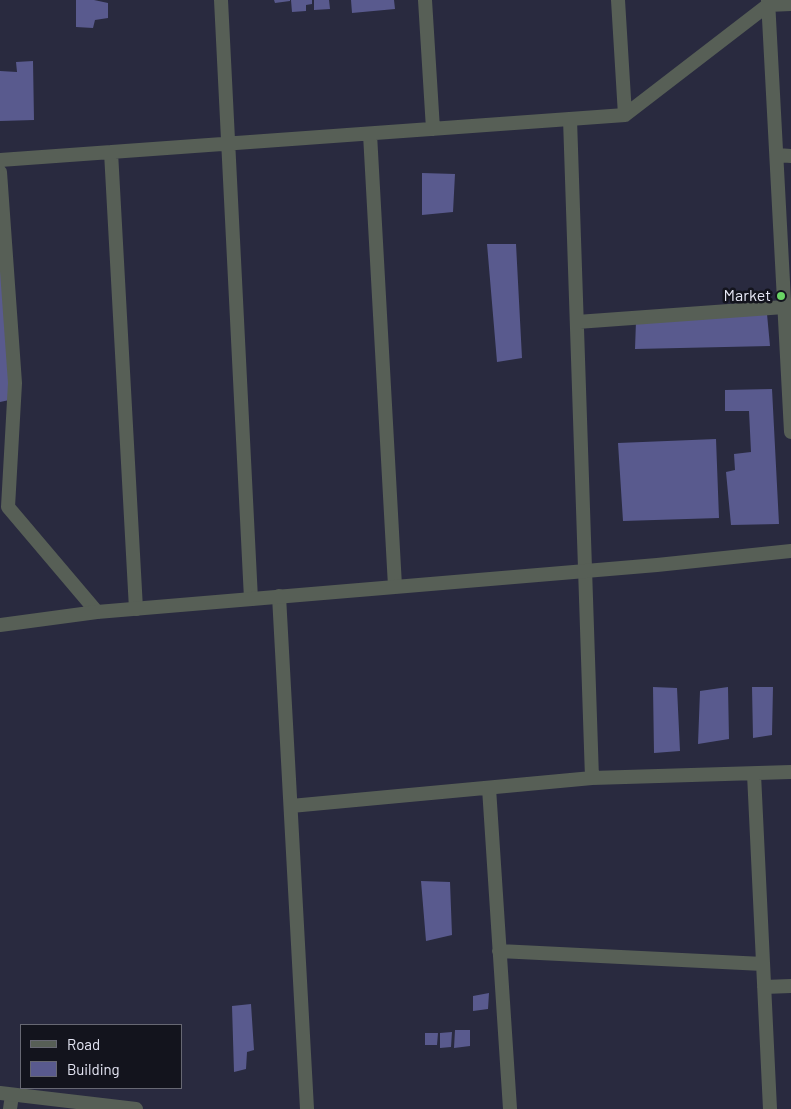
<!DOCTYPE html>
<html>
<head>
<meta charset="utf-8">
<style>
  body { margin:0 }
  #map { position:relative; width:791px; height:1109px; overflow:hidden; background:#292a3f; font-family:Barlow,sans-serif }
  canvas { display:block }
  .legend { position:absolute; left:20px; top:1024px; width:162px; height:65px; box-sizing:border-box; background:#13141d; border:1px solid #676873; margin:0; padding:6px 9px; list-style:none; font-size:15px; color:#e5e6f4 }
  .legend li { display:flex; align-items:center; gap:10px; height:25px }
  .legend b { width:25px; border:1px solid #676873 }
</style>
</head>
<body>
<div id="map">
<canvas width="791" height="1109"></canvas>
<ul class="legend">
<li><b style="height:6px;background:#575f56"></b>Road</li>
<li><b style="height:14px;background:#595a8e"></b>Building</li>
</ul>
</div>
<script>
const c = document.querySelector('canvas').getContext('2d');
c.lineJoin = 'round';
function paint(path, color) {
  c.fillStyle = color;
  c.fill(path, 'evenodd');
}
function toPath(rows) {
  const path = new Path2D();
  for (const r of rows) {
    path.moveTo(r[0], r[1]);
    for (let i = 2; i < r.length; i += 2) path.lineTo(r[i], r[i + 1]);
  }
  return path;
}
function trace(path, color, width, dash) {
  c.strokeStyle = color;
  c.lineWidth = width;
  c.lineCap = dash ? 'butt' : 'round';
  c.setLineDash(dash || []);
  c.stroke(path);
}
function write(font, color, halo, rows, align = 'center') {
  c.font = font + ' Barlow,sans-serif';
  c.lineWidth = 5;
  c.setLineDash([]);
  c.textBaseline = 'middle';
  c.strokeStyle = halo;
  c.fillStyle = color;
  for (const [text, x, y, turn = 0] of rows) {
    c.save();
    c.translate(x, y);
    c.rotate((+turn || 0) * Math.PI / 180);
    c.textAlign = isNaN(turn) ? turn : align;
    if (halo) c.strokeText(text, 0, 0);
    c.fillText(text, 0, 0);
    c.restore();
  }
}
paint(toPath([
  [76,0,94,0,108,3,108,18,95,20,93,28,76,27],
  [274,0,290,0,290,1,275,3],
  [291,0,312,0,312,4,306,5,306,11,292,12],
  [314,0,329,0,330,9,314,10],
  [351,0,394,0,395,9,352,13],
  [33,61,34,120,0,121,0,71,17,72,16,62],
  [422,173,455,174,453,212,422,215],
  [487,244,516,244,522,358,497,362],
  [0,257,14,399,0,402],
  [767,314,770,346,635,349,636,321],
  [772,389,779,524,731,525,726,472,735,470,734,454,751,452,749,411,725,411,725,390],
  [716,439,719,518,623,521,618,443],
  [653,687,677,688,680,751,654,753],
  [728,687,729,739,698,744,700,691],
  [752,687,773,687,772,735,753,738],
  [421,881,450,882,452,935,426,941],
  [489,993,488,1009,473,1011,473,996],
  [251,1004,254,1050,247,1052,246,1069,234,1072,232,1006],
  [455,1030,470,1030,470,1046,454,1048],
  [452,1032,451,1047,440,1048,440,1033],
  [425,1033,438,1033,437,1045,425,1045]
]), '#595a8e');
trace(toPath([
  [221,0,251,599],
  [425,0,433,129],
  [618,0,625,115],
  [768,0,791,432],
  [570,119,592,778],
  [370,134,395,586],
  [111,152,136,609],
  [777,155,791,156],
  [0,160,625,115,768,5,791,4],
  [0,172,15,383,8,507,97,612],
  [577,322,784,307],
  [279,596,307,1109],
  [754,774,770,1109],
  [489,788,510,1109],
  [291,806,592,778,791,772],
  [499,951,763,964],
  [764,987,791,986],
  [10,1109,12,1095]
]), '#575f56', 14);
trace(toPath([
  [0,625,97,612,657,565,791,551],
  [0,1093,136,1109]
]), '#575f56', 14);
for (const [x, y, r, color] of [
  [781,296,5,"#69d464"]
]) {
  const dot = new Path2D();
  dot.arc(x, y, r, 0, 2 * Math.PI);
  c.fillStyle = color;
  c.fill(dot);
  trace(dot, '#13141d', 2);
}
write('16px', '#e5e6f4', '#13141d', [
  ["Market",771,296]
], 'right');
</script>
</body>
</html>
